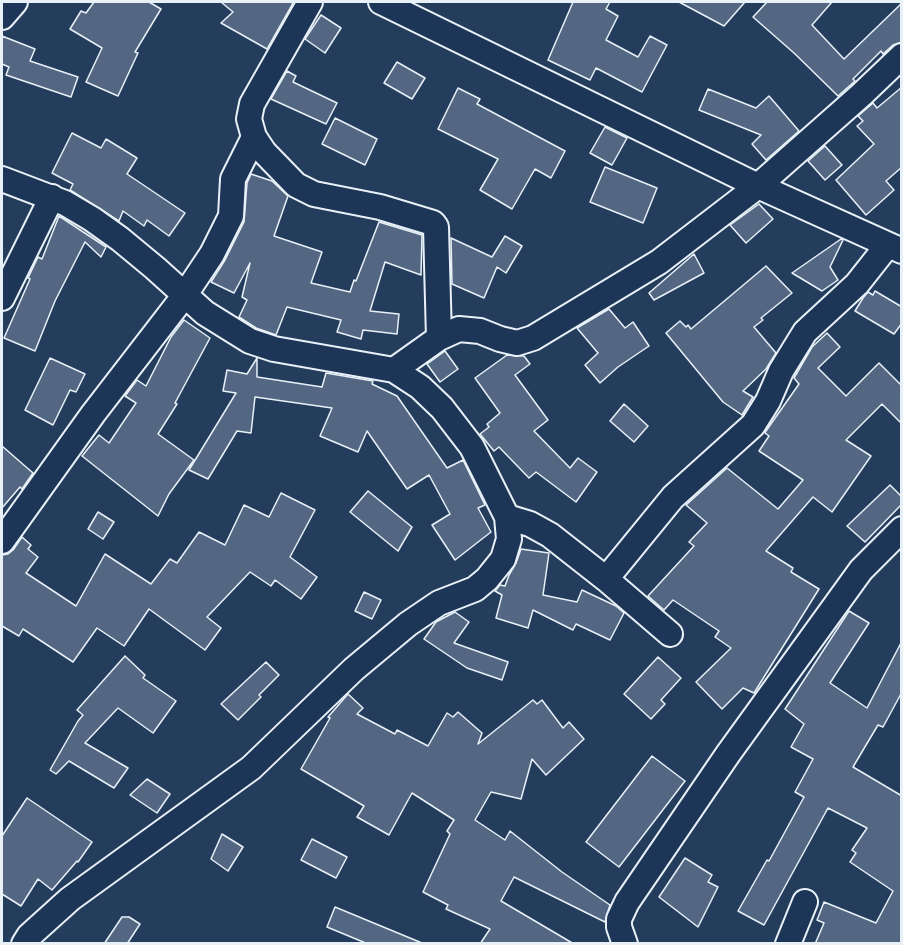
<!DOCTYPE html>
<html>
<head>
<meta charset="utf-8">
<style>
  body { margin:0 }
  #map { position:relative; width:903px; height:945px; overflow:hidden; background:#253d5d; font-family:Kalam,sans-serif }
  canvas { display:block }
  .frame { position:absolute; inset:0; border:3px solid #e8f1f8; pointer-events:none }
</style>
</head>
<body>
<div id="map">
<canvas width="903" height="945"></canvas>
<div class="frame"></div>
</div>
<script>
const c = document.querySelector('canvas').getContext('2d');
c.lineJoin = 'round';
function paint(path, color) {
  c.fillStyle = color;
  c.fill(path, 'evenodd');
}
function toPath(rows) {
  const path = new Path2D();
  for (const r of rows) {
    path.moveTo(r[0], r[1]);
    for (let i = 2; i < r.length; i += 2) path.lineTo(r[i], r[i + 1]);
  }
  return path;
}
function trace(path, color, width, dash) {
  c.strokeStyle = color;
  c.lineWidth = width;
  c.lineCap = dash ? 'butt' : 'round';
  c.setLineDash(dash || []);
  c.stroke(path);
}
const building = toPath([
  [94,2,149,2,161,9,135,52,138,53,118,96,86,82,102,48,70,29,81,11,86,13,94,2],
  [221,2,291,2,293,3,267,49,221,23,233,12,221,2],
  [573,2,610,2,606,9,618,16,606,40,638,57,650,36,667,45,642,92,596,68,590,80,548,60,573,2],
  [679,2,745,2,724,26,679,2],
  [767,2,832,2,812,25,844,59,902,3,902,42,893,45,883,54,881,51,853,79,855,81,838,96,794,53,753,17,767,2],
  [321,15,341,28,325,53,305,39,321,15],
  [2,36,35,49,30,61,78,77,71,97,6,75,9,67,2,64,2,36],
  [397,62,425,78,412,99,384,83,397,62],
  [287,71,296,76,293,82,337,103,326,124,271,99,287,71],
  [902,87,902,167,886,181,894,190,866,215,836,180,874,144,857,126,863,121,858,116,873,103,877,108,902,87],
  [458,88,480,99,477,104,565,151,551,178,535,169,512,209,480,190,498,159,438,129,458,88],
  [708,89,756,108,769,96,799,131,766,160,752,144,761,135,699,110,708,89],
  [335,118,377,139,365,165,322,144,335,118],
  [605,127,627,138,612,165,590,153,605,127],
  [72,133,101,148,106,139,137,158,127,174,185,213,169,236,147,220,144,226,123,211,119,221,70,190,73,184,52,173,72,133],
  [825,146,842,165,825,180,808,161,825,146],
  [605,167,657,188,643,223,590,202,605,167],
  [251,174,272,181,288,196,274,236,322,252,311,283,350,292,354,280,356,281,379,222,422,235,421,275,385,262,370,311,399,314,397,334,363,330,361,339,337,332,341,320,287,307,276,335,256,328,239,317,247,300,242,297,250,263,234,293,211,282,225,260,244,222,247,183,251,174],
  [759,204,773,219,746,243,730,225,759,204],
  [59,216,106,247,101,257,85,242,55,301,35,351,4,338,30,279,28,278,38,257,42,259,59,216],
  [505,236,522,246,506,273,497,267,484,298,452,284,451,238,492,257,505,236],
  [841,239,843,240,830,267,838,280,822,291,792,273,841,239],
  [694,254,704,273,654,300,649,293,694,254],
  [766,266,792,293,761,318,763,320,754,327,776,353,766,369,743,391,753,397,742,415,723,402,666,333,680,321,686,327,688,325,691,329,766,266],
  [875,291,902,307,902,323,894,334,855,311,863,298,868,292,873,295,875,291],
  [609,309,625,328,633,322,649,346,618,367,600,383,585,365,598,353,577,328,609,309],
  [184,320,210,338,175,403,177,404,158,434,194,460,169,494,158,516,82,456,99,435,109,443,136,403,125,396,137,380,146,386,171,337,184,320],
  [827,333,840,347,818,368,846,396,879,363,902,386,902,424,882,404,846,440,871,456,832,512,813,497,766,551,793,568,791,572,819,589,754,693,743,688,722,709,696,682,731,648,715,637,719,631,673,600,664,610,648,596,694,546,689,542,707,523,686,505,727,468,778,509,803,480,759,451,769,436,765,433,766,431,799,384,794,378,812,347,827,333],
  [445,351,458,369,440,382,427,364,445,351],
  [507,355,524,356,530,364,515,375,548,420,534,431,570,468,578,458,597,472,576,502,536,472,529,478,499,447,494,451,480,434,489,427,487,424,500,413,475,378,507,355],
  [50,358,85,374,76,392,70,390,53,425,25,410,50,358],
  [257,358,257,377,322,387,326,373,373,381,372,384,397,396,447,468,463,460,485,505,478,508,491,532,455,560,432,525,450,514,429,475,407,489,367,431,358,452,320,436,332,408,255,397,251,433,237,431,208,479,189,470,236,393,223,391,227,370,247,374,257,358],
  [624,404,648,426,634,442,610,421,624,404],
  [2,446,33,473,22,489,20,487,2,508,2,446],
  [890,485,902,497,902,504,865,542,847,526,890,485],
  [368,491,412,527,398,551,350,512,368,491],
  [281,493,315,510,290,557,317,577,301,599,275,580,271,586,250,572,207,617,221,628,205,650,149,609,124,646,97,628,73,662,23,629,19,636,2,626,2,555,8,554,13,550,22,537,31,545,28,549,38,557,26,573,76,606,105,554,151,584,170,559,177,563,199,532,225,545,244,505,269,517,281,493],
  [98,512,114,522,103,539,88,529,98,512],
  [521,549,549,553,543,595,577,602,582,590,616,606,624,613,610,640,576,624,573,630,533,610,528,628,496,618,502,595,495,591,500,585,505,586,509,575,516,563,521,549],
  [364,592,381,600,372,619,355,611,364,592],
  [849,611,869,623,830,683,867,708,902,641,902,692,883,727,878,725,853,767,902,796,902,944,815,944,824,923,817,920,824,902,876,923,893,891,850,862,856,853,852,850,867,828,828,808,764,925,738,911,767,860,769,861,804,797,795,792,813,759,791,747,804,724,785,709,849,611],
  [455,612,469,622,454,643,508,662,502,680,467,668,424,639,436,622,455,612],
  [125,656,145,675,143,678,176,701,153,733,118,708,85,743,128,768,114,788,69,761,56,774,50,770,78,721,83,715,77,710,125,656],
  [658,657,681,678,661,700,665,704,651,719,624,694,658,657],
  [266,662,279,675,259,695,261,697,238,720,221,704,266,662],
  [348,694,363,708,357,714,395,734,397,730,428,746,447,713,453,717,458,712,482,733,478,744,533,700,537,704,542,700,563,728,569,722,584,739,546,775,532,759,521,799,491,792,475,820,505,840,510,831,562,872,610,905,605,922,514,877,501,901,574,944,480,944,490,929,446,909,448,905,423,892,450,834,447,831,454,820,412,793,389,835,357,817,364,806,301,769,330,718,328,717,348,694],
  [652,756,685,781,619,867,586,842,652,756],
  [147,779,170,794,157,813,130,795,147,779],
  [27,798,92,842,78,862,77,861,52,890,38,879,21,906,2,894,2,836,27,798],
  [222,834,243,847,228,871,211,859,222,834],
  [312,839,347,857,336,878,301,860,312,839],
  [685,858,712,875,708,882,718,887,698,927,659,897,685,858],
  [335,907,422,943,422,944,368,944,327,927,335,907],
  [122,917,129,917,140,924,127,944,104,944,122,917]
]);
paint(building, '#536782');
trace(building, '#e8f1f8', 1.5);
const street = toPath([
  [310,2,252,104,249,119,254,137,264,152,296,185,314,194,380,207,433,223,436,227,439,338],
  [381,2,758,186,902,251],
  [2,17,15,2],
  [2,179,65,203,92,219,120,239,155,268,205,313,250,341,274,349,394,370,420,387,442,408,472,447,507,517,509,539,503,559,487,579,475,589,439,603,408,624,354,669,251,768,70,899,29,936,24,944],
  [2,298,52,197],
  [394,370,439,338,459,329,480,331,500,339,517,343,533,338,659,262,758,186,861,95,902,56],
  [507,517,530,524,550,535,606,579,670,634],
  [2,541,93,414,184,296,212,254,231,216,233,179,254,137],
  [606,579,673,497,753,425,768,401,781,371,805,332,857,284,887,246],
  [625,944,619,927,619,919,627,902,728,754,861,570,902,529],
  [788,944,805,902]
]);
trace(street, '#e8f1f8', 28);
trace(street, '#1d3557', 24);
</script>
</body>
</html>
